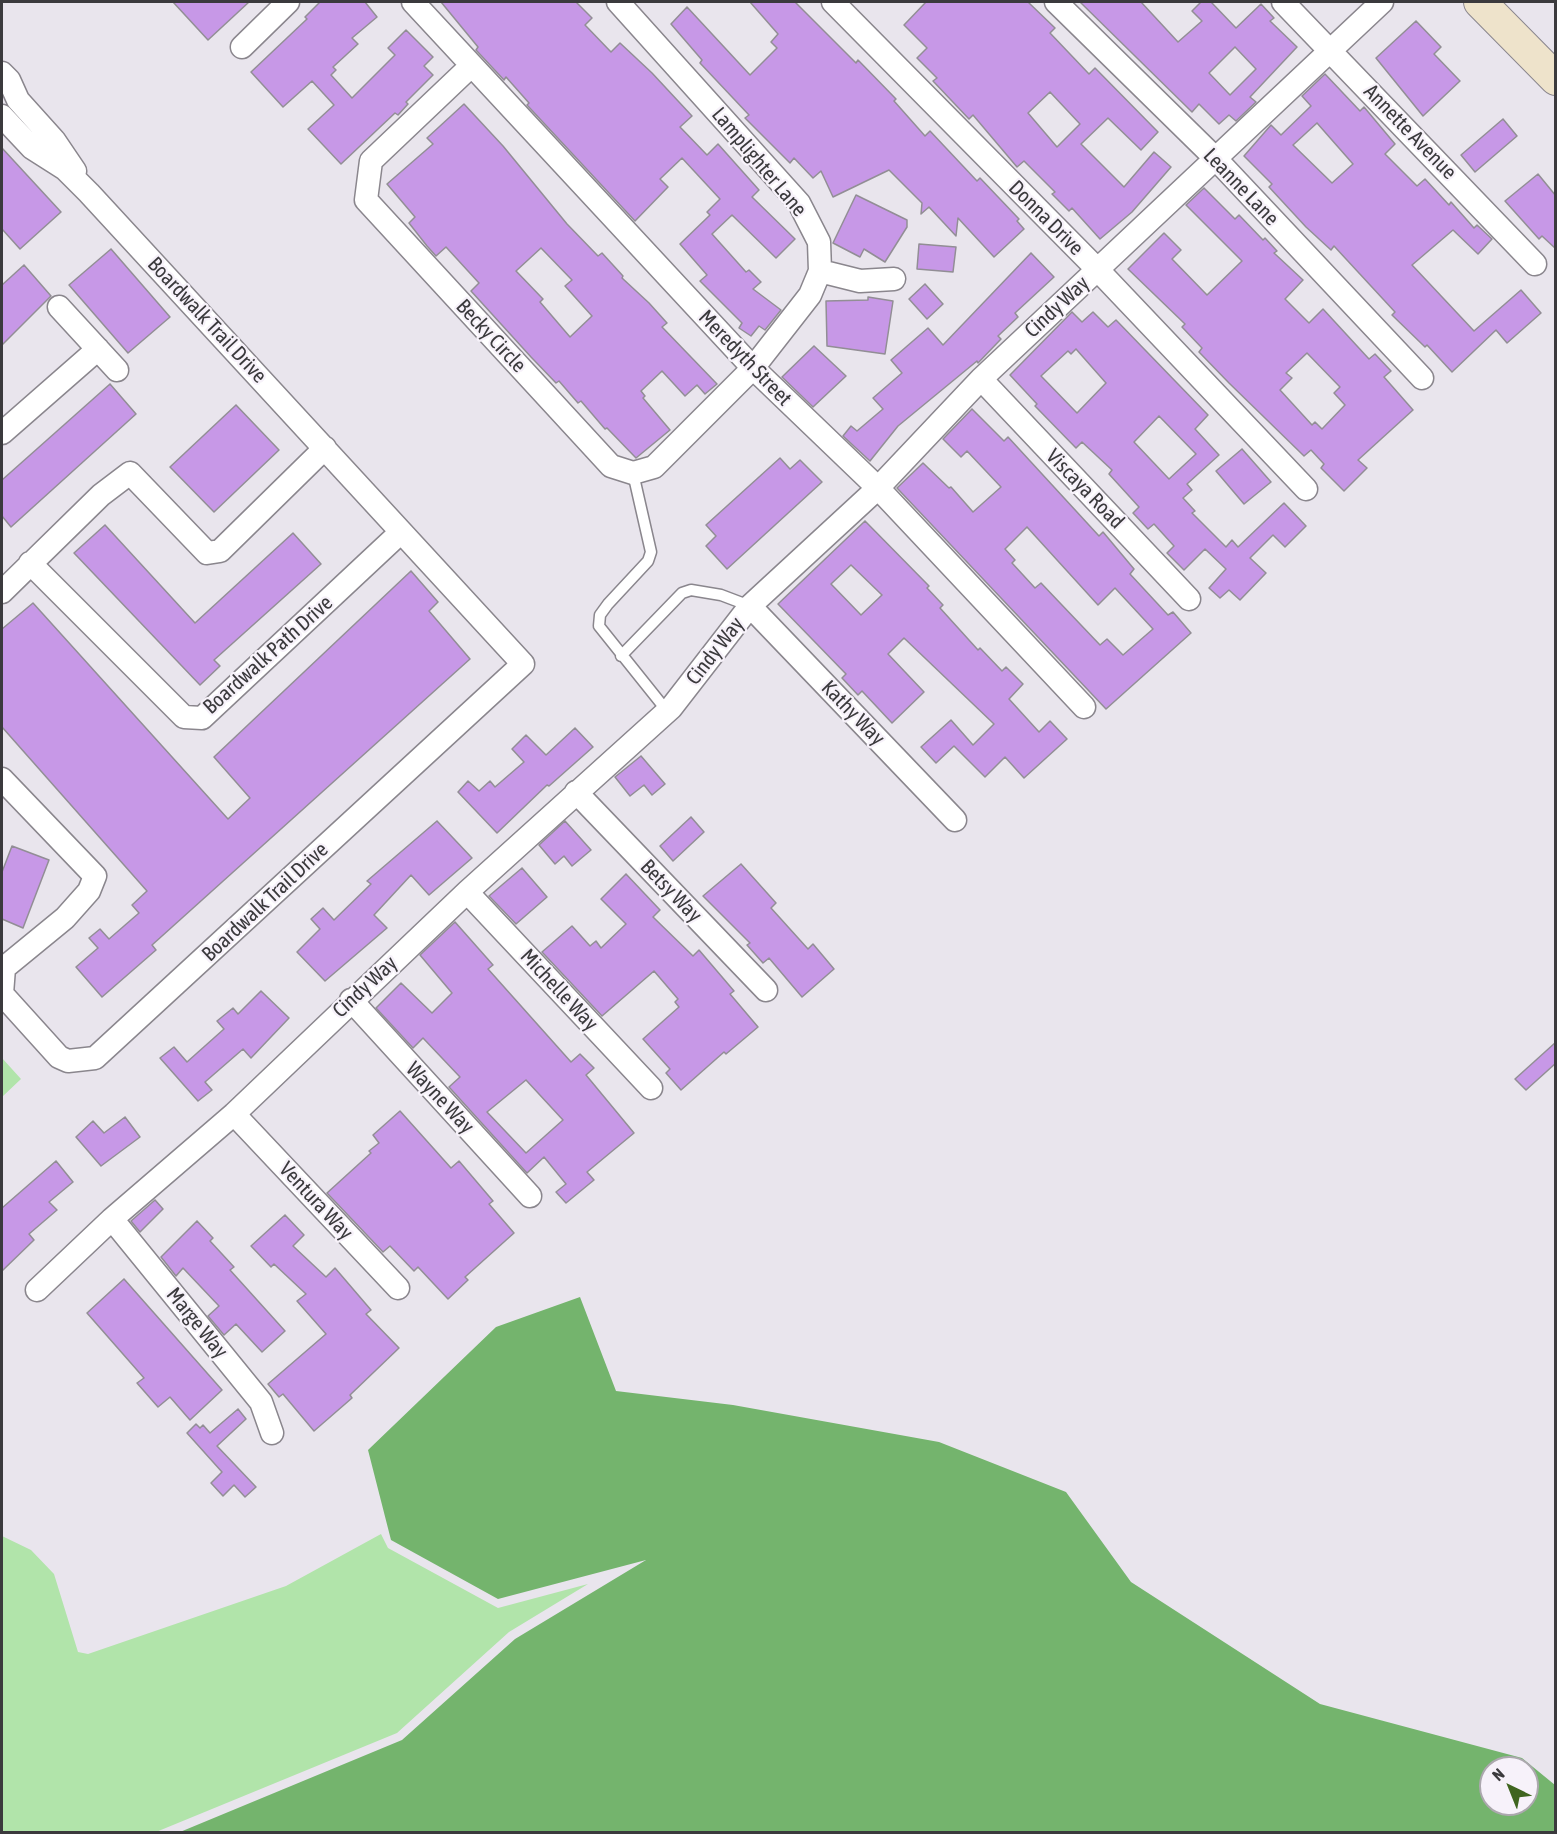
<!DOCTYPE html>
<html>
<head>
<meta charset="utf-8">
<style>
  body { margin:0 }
  #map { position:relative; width:1557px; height:1834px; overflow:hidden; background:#e9e5ed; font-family:"Asap Condensed",sans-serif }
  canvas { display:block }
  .frame { position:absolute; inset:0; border:3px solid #3b3a3d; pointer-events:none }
  .north { position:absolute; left:1479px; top:1756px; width:60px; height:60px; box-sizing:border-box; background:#f7f2fa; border:2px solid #aca8ae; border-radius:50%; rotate:317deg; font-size:16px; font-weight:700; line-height:24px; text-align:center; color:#3b3a3d }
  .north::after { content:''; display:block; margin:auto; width:21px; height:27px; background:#3f651f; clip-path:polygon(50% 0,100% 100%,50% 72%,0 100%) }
</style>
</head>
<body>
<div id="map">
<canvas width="1557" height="1834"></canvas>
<div class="frame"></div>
<div class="north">N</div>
</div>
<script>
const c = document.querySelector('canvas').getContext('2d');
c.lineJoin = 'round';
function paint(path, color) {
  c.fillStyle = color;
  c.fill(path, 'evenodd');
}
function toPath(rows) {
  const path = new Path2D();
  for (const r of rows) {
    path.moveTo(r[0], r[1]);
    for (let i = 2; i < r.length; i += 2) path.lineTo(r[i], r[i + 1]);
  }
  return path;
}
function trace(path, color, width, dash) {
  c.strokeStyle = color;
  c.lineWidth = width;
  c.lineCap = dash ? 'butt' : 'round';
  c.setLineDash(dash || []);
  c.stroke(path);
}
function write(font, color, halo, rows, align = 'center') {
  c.font = font + ' "Asap Condensed",sans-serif';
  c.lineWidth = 4.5;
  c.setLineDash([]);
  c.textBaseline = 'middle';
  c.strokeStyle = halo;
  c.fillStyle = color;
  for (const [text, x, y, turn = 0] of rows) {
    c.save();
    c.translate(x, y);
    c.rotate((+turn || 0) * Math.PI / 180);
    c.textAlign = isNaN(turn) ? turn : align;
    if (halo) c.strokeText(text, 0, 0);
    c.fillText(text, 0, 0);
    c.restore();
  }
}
paint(toPath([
  [2,1058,21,1079,2,1097],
  [381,1534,388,1548,498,1608,588,1584,509,1632,397,1733,156,1832,2,1832,2,1536,31,1550,54,1574,78,1652,88,1654,286,1586]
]), '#b1e4aa');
paint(toPath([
  [580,1297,616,1391,733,1405,939,1442,1066,1492,1131,1582,1320,1704,1522,1758,1555,1785,1555,1832,180,1832,402,1740,515,1639,646,1560,498,1599,391,1540,368,1450,496,1327],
  [1491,1768,1527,1768,1527,1804,1491,1804]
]), '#74b46d');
const building = toPath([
  [173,2,249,2,208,40,173,2],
  [320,2,365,2,377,17,352,38,358,44,333,67,336,70,331,75,352,98,395,55,388,48,406,30,433,57,424,66,433,75,406,102,408,104,398,115,395,113,341,164,308,129,334,105,312,81,283,107,251,72,307,19,305,17,320,2],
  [441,2,576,2,592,18,585,25,611,52,620,43,652,73,692,116,680,127,707,155,718,144,759,190,752,197,795,239,776,258,732,215,712,234,746,272,749,270,761,282,753,289,781,310,765,330,759,326,751,336,739,328,742,323,700,281,707,275,680,244,710,215,707,212,720,199,682,158,660,179,668,187,635,221,527,105,529,103,506,77,504,80,476,50,478,47,441,2],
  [750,2,795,2,856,63,858,60,896,99,894,101,925,136,930,131,977,181,980,178,1019,219,1017,221,1024,229,994,257,958,218,956,236,929,207,921,214,922,203,889,170,833,197,821,171,813,178,794,158,790,163,745,118,749,115,700,63,702,60,671,24,687,7,750,75,777,48,771,42,778,34,750,2],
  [926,2,1028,2,1055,28,1050,33,1089,74,1095,68,1158,132,1141,150,1108,118,1081,144,1124,187,1154,152,1171,167,1132,212,1100,239,1072,208,1069,211,1052,194,1055,192,1024,161,1017,167,973,115,969,119,933,81,937,78,917,58,927,48,904,25,926,2],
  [1050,92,1080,124,1057,147,1028,113,1050,92],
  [1080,2,1141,2,1178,42,1202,21,1192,11,1201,2,1211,2,1236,28,1261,4,1274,18,1270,21,1297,47,1250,97,1256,102,1236,121,1229,115,1219,124,1199,104,1192,112,1080,2],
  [1235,47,1256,69,1230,95,1209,73,1235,47],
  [1416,21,1441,47,1434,54,1460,81,1423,116,1376,58,1416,21],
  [1325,74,1360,111,1364,107,1395,144,1385,154,1417,186,1425,179,1449,205,1451,202,1474,228,1477,225,1492,239,1478,254,1453,230,1412,265,1474,331,1521,290,1541,313,1507,343,1496,330,1452,372,1427,345,1425,347,1392,315,1395,312,1334,246,1331,250,1306,227,1269,187,1272,184,1244,156,1271,125,1281,135,1311,106,1302,96,1325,74],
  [1317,123,1353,164,1332,183,1293,145,1317,123],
  [464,104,503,146,567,224,598,256,602,253,623,276,622,278,649,303,667,323,662,327,717,384,705,394,697,385,685,396,662,371,641,391,645,396,643,398,670,430,636,458,607,428,605,429,581,401,578,403,559,381,556,383,531,357,471,291,479,283,446,247,436,256,427,246,409,223,415,217,387,184,433,144,427,138,464,104],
  [541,248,572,280,565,286,592,316,570,337,540,302,543,299,516,271,541,248],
  [1503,119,1517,136,1475,172,1461,155,1503,119],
  [2,148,61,212,20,249,2,229,2,148],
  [1538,174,1556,196,1556,249,1542,236,1539,239,1505,201,1538,174],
  [1204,188,1235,219,1239,215,1263,240,1265,238,1277,251,1274,253,1303,280,1285,299,1309,323,1323,309,1369,359,1375,354,1391,371,1384,377,1413,410,1358,460,1367,468,1344,491,1321,468,1324,464,1311,450,1304,456,1229,383,1199,352,1202,348,1182,327,1185,324,1128,269,1164,233,1181,250,1172,259,1207,295,1242,261,1186,205,1204,188],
  [1307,353,1340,387,1334,393,1345,405,1322,429,1315,422,1312,425,1280,390,1292,378,1286,373,1307,353],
  [856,195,907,220,907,227,885,262,864,249,860,257,833,243,856,195],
  [919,244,956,247,953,272,917,269,919,244],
  [111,249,170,317,128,353,69,285,111,249],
  [1031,253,1054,277,1015,313,1018,317,998,336,1001,339,978,363,977,361,898,426,870,461,843,436,851,426,857,431,883,409,873,398,902,373,891,360,928,328,943,345,1031,253],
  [24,265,51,296,2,345,2,285,24,265],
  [925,284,943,304,927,319,909,299,925,284],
  [868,297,893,301,885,354,827,346,826,301,868,300,868,297],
  [1072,312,1082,322,1093,312,1108,327,1116,320,1208,415,1195,429,1219,455,1187,484,1192,490,1183,498,1195,511,1192,513,1226,547,1232,540,1238,547,1284,503,1306,526,1285,547,1273,535,1250,558,1266,573,1240,600,1229,590,1220,598,1209,588,1226,569,1205,549,1184,570,1167,553,1174,546,1154,524,1148,529,1133,513,1139,507,1109,474,1112,470,1082,442,1076,448,1035,406,1037,404,1010,375,1072,312],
  [1076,349,1106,383,1077,413,1041,376,1068,351,1071,354,1076,349],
  [1159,416,1196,454,1169,479,1134,442,1159,416],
  [814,346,846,376,813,407,782,377,814,346],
  [110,384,136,414,11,527,2,516,2,480,110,384],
  [236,405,279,450,214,512,170,467,236,405],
  [972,409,1004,441,1008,437,1099,536,1103,532,1134,569,1130,574,1168,615,1173,612,1191,633,1106,709,897,488,923,463,949,488,951,487,973,512,1001,487,967,451,961,457,943,439,972,409],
  [1027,527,1098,605,1115,588,1153,629,1123,655,1107,639,1100,645,1041,583,1035,588,1012,563,1015,560,1005,549,1027,527],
  [1242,449,1271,482,1244,504,1216,471,1242,449],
  [780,458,790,469,800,460,822,482,727,569,706,546,716,536,706,525,780,458],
  [865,521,929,586,927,588,943,605,940,608,978,650,980,648,1002,671,1006,667,1023,684,1009,699,1039,732,1050,721,1067,739,1024,778,1005,757,985,777,954,746,936,763,921,747,951,720,973,745,994,724,904,638,888,654,924,692,892,723,862,691,858,695,842,678,846,674,778,604,865,521],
  [851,565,882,595,861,615,831,584,851,565],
  [105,525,195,623,293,533,321,564,214,660,220,666,200,685,74,553,105,525],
  [411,571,438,602,429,611,470,659,152,945,156,950,102,997,76,967,98,948,89,938,100,929,109,939,139,913,132,905,147,891,2,727,2,629,33,603,228,819,250,798,214,757,411,571],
  [575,728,593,747,549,786,547,785,497,833,458,792,468,781,479,791,490,781,495,787,524,762,512,749,526,735,546,755,575,728],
  [641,756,665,784,652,795,644,785,630,796,615,777,641,756],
  [691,817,704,832,673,861,660,846,691,817],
  [437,821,472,858,429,895,411,875,374,915,387,928,325,981,297,952,320,929,311,919,323,908,334,920,371,884,367,881,437,821],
  [565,821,591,850,572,866,564,856,555,864,539,845,565,821],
  [12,846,49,860,23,928,2,919,2,872,12,846],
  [741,864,776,903,771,908,808,949,813,944,834,969,802,997,769,958,763,963,747,945,750,943,703,896,741,864],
  [522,868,547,897,516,924,489,896,522,868],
  [626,874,660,910,653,917,693,956,699,950,734,991,730,994,758,1027,726,1054,724,1052,681,1090,666,1073,670,1069,643,1039,679,1007,675,1002,678,999,654,971,602,1016,542,952,572,926,590,946,596,941,601,948,626,924,601,899,626,874],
  [455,922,493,965,488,969,571,1062,580,1054,594,1068,586,1075,634,1133,587,1172,594,1180,566,1203,556,1192,566,1184,544,1157,527,1173,449,1087,460,1077,423,1038,413,1048,376,1008,401,983,432,1013,452,993,420,955,455,922],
  [526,1080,563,1120,526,1153,487,1112,526,1080],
  [261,991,289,1018,251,1058,243,1049,205,1082,212,1090,198,1101,160,1058,174,1047,187,1062,224,1029,217,1021,233,1008,238,1014,261,991],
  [1556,1042,1556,1063,1526,1090,1515,1079,1556,1042],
  [400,1111,451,1168,459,1161,493,1201,489,1204,514,1233,465,1277,468,1280,448,1299,418,1267,414,1271,390,1246,383,1252,327,1193,371,1153,369,1151,379,1143,373,1135,400,1111],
  [125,1117,140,1137,101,1166,76,1137,93,1121,104,1133,125,1117],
  [56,1161,73,1182,49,1202,57,1210,29,1234,34,1240,2,1271,2,1208,56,1161],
  [155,1200,163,1209,140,1232,131,1221,155,1200],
  [285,1215,304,1235,293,1246,326,1277,335,1268,371,1310,366,1314,399,1348,350,1395,352,1398,314,1431,283,1394,279,1397,268,1384,326,1334,297,1301,306,1294,274,1264,271,1267,251,1246,285,1215],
  [197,1221,213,1238,210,1241,234,1267,230,1270,285,1331,262,1352,236,1324,224,1335,208,1316,219,1306,183,1268,176,1276,161,1257,197,1221],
  [124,1279,222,1390,190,1420,170,1397,158,1407,137,1383,144,1378,87,1313,124,1279],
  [238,1409,246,1419,217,1446,256,1487,245,1497,234,1485,223,1496,211,1483,222,1472,187,1433,196,1424,200,1428,203,1425,210,1433,238,1409]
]);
paint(building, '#c798e7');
trace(building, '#928e95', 1.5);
const lane = toPath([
  [633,473,651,552,648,561,608,604,600,615,599,626,667,711],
  [621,656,682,593,691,590,721,595,750,606]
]);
const street = toPath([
  [413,2,753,368,878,488,1084,707],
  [833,2,1097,269,1306,489],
  [1056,2,1215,158,1422,378],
  [1283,2,1535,264],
  [242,47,288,2],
  [471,66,371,161,366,200,611,466,633,473,654,467,753,368,810,295,820,271,819,242,799,203,618,2],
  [2,73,9,80,18,100,54,140,75,171],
  [2,116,32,148,65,169,89,193,523,664,95,1058,68,1061,59,1057,2,994,4,968,65,918,89,891,95,876,2,779],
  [820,271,860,281,894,279],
  [59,307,117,370],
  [981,379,1189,599],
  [2,433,98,349],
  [30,563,184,717,202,718,401,532],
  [2,592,101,495,130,473,207,553,220,551,325,448],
  [750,606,955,820],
  [576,792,766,990],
  [467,892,651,1088],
  [351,1000,530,1196],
  [234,1114,398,1288],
  [112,1219,261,1402,272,1433],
  [37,1290,112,1219,234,1114,467,892,671,708,750,606,878,488,981,379,1382,2]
]);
const secondary = toPath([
  [1480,2,1556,79]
]);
trace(lane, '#8a868d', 13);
trace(street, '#8a868d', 25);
trace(secondary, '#8a868d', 34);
trace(lane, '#fff', 10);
trace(street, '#fff', 22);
trace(secondary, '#eee3cb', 32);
write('21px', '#3b3a3d', '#f7f2fa', [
  ["Annette Avenue",1410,132,46],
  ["Lamplighter Lane",759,162,50],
  ["Leanne Lane",1241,187,46],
  ["Donna Drive",1046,218,45],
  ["Cindy Way",1057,307,-43],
  ["Boardwalk Trail Drive",207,320,47],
  ["Becky Circle",491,336,47],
  ["Meredyth Street",745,358,46],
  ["Viscaya Road",1085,489,46],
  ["Cindy Way",715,651,-52],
  ["Boardwalk Path Drive",268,655,-42],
  ["Kathy Way",853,713,46],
  ["Betsy Way",671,891,46],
  ["Boardwalk Trail Drive",265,902,-43],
  ["Cindy Way",365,987,-43],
  ["Michelle Way",559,990,47],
  ["Wayne Way",440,1098,47],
  ["Ventura Way",316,1201,47],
  ["Marge Way",197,1323,51]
]);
</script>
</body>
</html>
